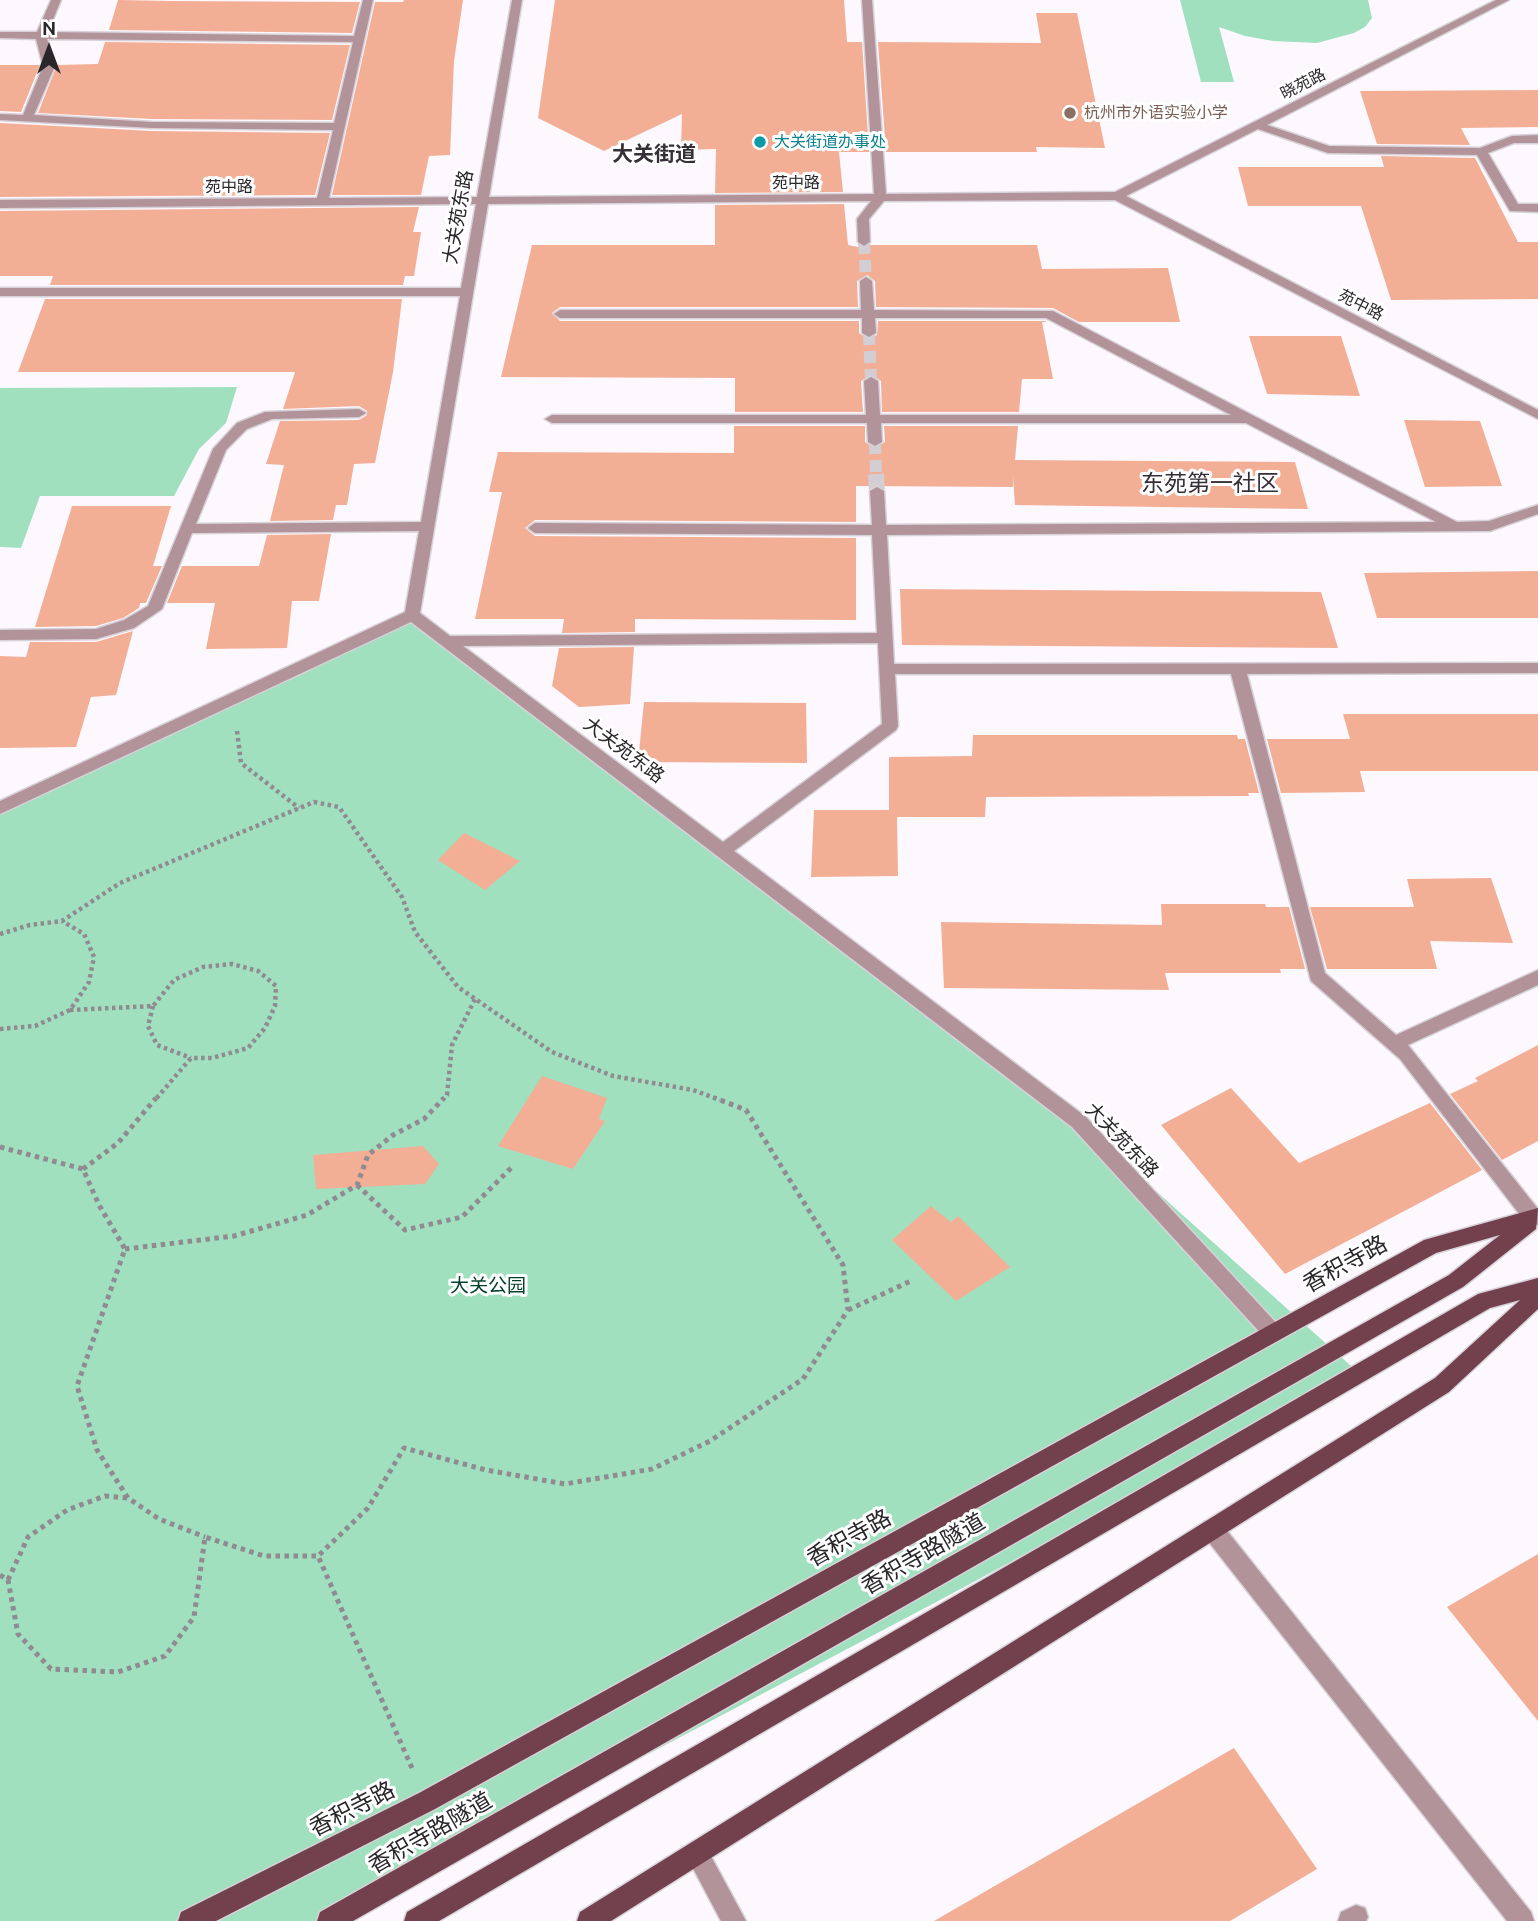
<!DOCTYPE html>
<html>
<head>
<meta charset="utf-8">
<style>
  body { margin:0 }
  #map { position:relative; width:1538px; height:1921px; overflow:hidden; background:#fdf7fe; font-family:Ubuntu,sans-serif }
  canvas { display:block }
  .north { position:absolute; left:14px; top:14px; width:70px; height:70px; -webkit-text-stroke:5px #fff; paint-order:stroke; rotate:0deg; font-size:19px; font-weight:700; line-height:28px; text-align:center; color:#2a272a }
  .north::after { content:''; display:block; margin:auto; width:24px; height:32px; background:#2a272a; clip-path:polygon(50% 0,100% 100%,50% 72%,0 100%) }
</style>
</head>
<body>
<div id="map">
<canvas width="1538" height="1921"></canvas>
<div class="north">N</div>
</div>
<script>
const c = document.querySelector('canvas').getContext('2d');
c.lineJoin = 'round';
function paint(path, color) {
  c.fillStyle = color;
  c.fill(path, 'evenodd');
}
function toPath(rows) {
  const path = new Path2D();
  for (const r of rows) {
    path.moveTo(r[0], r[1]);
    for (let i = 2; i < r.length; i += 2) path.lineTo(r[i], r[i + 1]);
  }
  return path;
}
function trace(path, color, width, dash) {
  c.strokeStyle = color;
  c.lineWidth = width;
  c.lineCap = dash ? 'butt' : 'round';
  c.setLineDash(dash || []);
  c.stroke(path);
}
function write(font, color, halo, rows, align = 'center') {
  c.font = font + ' Ubuntu,"Noto Sans SC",sans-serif';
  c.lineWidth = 6;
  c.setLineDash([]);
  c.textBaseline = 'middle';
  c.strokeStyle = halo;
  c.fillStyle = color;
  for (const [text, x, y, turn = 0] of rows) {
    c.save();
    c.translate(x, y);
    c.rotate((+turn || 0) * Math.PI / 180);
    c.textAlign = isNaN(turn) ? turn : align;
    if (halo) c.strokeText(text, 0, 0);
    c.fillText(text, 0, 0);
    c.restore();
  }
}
paint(toPath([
  [1180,0,1368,0,1372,18,1365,27,1354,33,1317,43,1273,41,1245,36,1219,27,1234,82,1201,82],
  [237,387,226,423,199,449,174,496,40,496,21,548,0,547,0,388],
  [412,615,1079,1122,1360,1374,940,1600,332,1921,0,1921,0,808]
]), '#a1e0bf');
paint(toPath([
  [118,0,169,1,360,2,352,33,109,30],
  [404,0,463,0,454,61,450,155,429,156,421,195,332,195,375,2,403,2],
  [555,0,844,0,847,42,862,42,869,152,839,152,843,192,715,193,716,149,681,150,682,114,604,151,538,118],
  [1036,13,1077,13,1105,148,1036,147,1037,152,886,152,878,42,1041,43],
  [105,42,350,45,332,120,152,119,38,113,57,65,98,64],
  [0,65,40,65,21,112,0,111],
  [1538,90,1538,127,1461,128,1470,145,1377,144,1360,91],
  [0,123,152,131,330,133,315,195,0,197],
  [1381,156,1475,158,1518,242,1538,242,1538,299,1391,300,1361,206,1248,206,1238,167,1384,167],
  [844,204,848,245,863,248,870,245,1037,245,1042,269,1168,268,1180,322,1079,322,1053,308,876,307,875,281,867,275,857,281,858,307,560,307,552,313,560,321,859,321,859,333,868,339,877,335,878,321,1045,321,1047,322,1042,322,1053,379,1022,379,1019,412,882,412,881,381,872,375,861,381,863,412,735,412,735,378,501,377,532,245,715,245,715,205],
  [419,207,413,232,421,232,414,276,405,276,403,285,50,285,53,276,0,276,0,211],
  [45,299,402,299,393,372,375,463,354,464,347,505,336,505,333,520,270,521,284,465,266,464,280,421,359,420,367,415,367,411,359,406,283,409,295,372,18,372],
  [1249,336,1341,336,1360,396,1267,394],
  [1404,420,1480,421,1502,486,1425,487],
  [734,426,865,426,865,442,874,448,885,442,884,426,1018,426,1015,460,1295,462,1308,509,1015,505,1013,476,1013,487,856,486,856,522,535,520,525,528,535,536,856,538,856,620,635,619,635,632,562,633,564,619,475,619,502,492,489,492,498,452,734,453],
  [72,506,171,506,153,566,162,566,146,603,140,603,139,608,123,618,96,626,35,627],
  [331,534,319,601,292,601,287,648,206,649,215,603,167,603,182,566,259,566,267,535],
  [1538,571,1538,618,1377,618,1364,573],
  [900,589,1321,592,1338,648,902,645],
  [133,631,116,695,91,697,76,747,0,748,0,656,26,657,30,642,96,642],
  [634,647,630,704,579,707,552,686,559,648],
  [644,702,806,703,807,763,638,762],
  [1343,714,1538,714,1538,771,1360,771,1365,792,1281,793,1267,739,1350,739],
  [973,735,1237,735,1238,739,1245,739,1259,793,1248,793,1249,796,986,797,985,817,897,817,898,876,811,877,814,810,889,810,889,757,972,756],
  [464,833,520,861,485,890,438,860],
  [1491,878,1513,943,1430,941,1437,969,1327,969,1310,907,1414,907,1407,879],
  [1161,904,1265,904,1266,907,1289,907,1305,969,1280,969,1281,973,1165,973,1169,990,944,988,941,922,1162,925],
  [1538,1045,1538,1141,1502,1160,1450,1094,1478,1081,1475,1078],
  [542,1076,607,1098,599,1119,605,1121,573,1169,498,1146],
  [1231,1088,1299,1163,1430,1103,1482,1170,1285,1274,1161,1125],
  [423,1146,439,1164,425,1184,316,1189,313,1155],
  [931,1206,951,1222,958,1216,1010,1267,956,1301,892,1240],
  [1538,1554,1538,1721,1447,1607],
  [1234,1748,1317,1869,1230,1921,934,1921]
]), '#f2af95');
trace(toPath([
  [864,242,866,281],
  [869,333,871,381],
  [875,442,876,476]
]), '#d3cdd4', 12, [12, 6]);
trace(toPath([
  [876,474,877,491]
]), '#d3cdd4', 16, [16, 8]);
const minor = toPath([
  [51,0,61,0,48,32,354,36,363,0,373,0,329,198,477,197,512,0,522,0,489,197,874,194,862,0,872,0,886,194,1115,192,1496,0,1509,0,1267,125,1329,146,1480,148,1512,136,1538,135,1538,143,1514,143,1488,153,1518,204,1538,204,1538,212,1510,211,1477,155,1328,153,1258,129,1126,196,1538,410,1538,419,1115,200,884,201,869,219,870,242,864,246,858,242,857,219,871,201,488,204,420,613,450,636,877,633,872,535,535,533,528,528,535,523,872,525,870,491,877,487,884,491,886,525,1436,522,1246,423,881,423,882,442,875,446,868,442,867,423,552,423,545,419,552,415,866,415,864,381,871,377,878,381,880,415,1231,415,1046,318,875,318,876,333,869,337,862,333,862,318,560,318,554,314,560,310,861,310,860,281,866,277,872,281,874,310,1053,311,1457,522,1489,521,1538,505,1538,514,1490,531,887,535,894,664,1538,663,1538,673,1247,674,1325,973,1396,1035,1538,970,1538,985,1408,1045,1538,1209,1538,1225,1527,1224,1400,1059,1311,981,1231,674,895,674,898,726,896,730,734,851,1086,1117,1280,1327,1283,1333,1280,1339,1273,1342,1266,1339,1072,1127,411,622,0,814,0,801,405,612,419,531,192,533,162,609,134,628,96,639,0,640,0,630,96,629,124,620,148,606,213,449,237,423,265,412,359,409,366,413,359,417,272,419,247,429,226,450,196,524,421,522,460,296,0,296,0,288,461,288,476,204,0,208,0,200,317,198,333,130,152,128,0,120,0,114,23,115,43,66,36,39,0,38,0,32,37,32,51,0],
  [47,39,353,42,334,123,152,122,34,115,55,66,47,39],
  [878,643,882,724,723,842,463,646,878,643],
  [1212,1519,1220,1522,1531,1912,1534,1921,1507,1921,1204,1536,1201,1529,1204,1522,1212,1519],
  [698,1843,706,1847,746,1921,721,1921,686,1855,690,1847,698,1843],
  [1356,1905,1365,1908,1368,1917,1366,1921,1338,1921,1341,1912,1356,1905]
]);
const major = toPath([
  [1538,1208,1536,1229,1463,1287,353,1921,317,1921,320,1912,1449,1275,1500,1235,1436,1253,435,1809,216,1921,178,1921,181,1912,419,1793,1424,1240,1538,1208],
  [1538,1278,1538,1309,1449,1392,611,1921,577,1921,580,1912,1435,1378,1520,1300,1490,1308,439,1921,404,1921,407,1912,1478,1294,1538,1278]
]);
trace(minor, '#d7d2d8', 3);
trace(major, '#d7d2d8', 3);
trace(toPath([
  [237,731,241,763,299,808],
  [0,934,30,925,62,921,120,883,314,802,339,807,402,897,415,932,458,987,552,1052,613,1076,693,1090,720,1100],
  [153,1006,148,1026,157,1045,191,1058],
  [70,1010,153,1006,174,980,203,967,232,964,258,971,276,986,275,1006,265,1028,248,1048,212,1058,191,1058,155,1100],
  [0,1029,35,1026,70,1010,89,982,94,957,84,934,62,921],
  [442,1100,447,1095,452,1045,475,999]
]), '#8f8b90', 4.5, [3.5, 3.5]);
trace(toPath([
  [0,1147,83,1169,99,1205,125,1249,77,1386,97,1450,128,1498,159,1519,205,1537],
  [83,1169,118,1143,156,1098],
  [357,1185,405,1230,462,1217,512,1167],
  [125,1249,234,1236,307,1215,357,1185,368,1155,393,1135,424,1119,444,1098],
  [848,1310,913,1280],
  [0,1575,8,1580,18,1634,51,1669,118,1672,165,1656,194,1617,205,1537,264,1556,318,1556],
  [8,1580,28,1537,67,1510,105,1496,128,1498],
  [412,1768,318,1556,368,1508,404,1448,486,1470,565,1484,652,1469,710,1441,803,1379,848,1310,843,1265,746,1110,715,1098]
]), '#8f8b90', 5, [4.5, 4.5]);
paint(minor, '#b2939a');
paint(major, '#73404d');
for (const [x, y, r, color] of [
  [1070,113,7,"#8d6e63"],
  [760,142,7,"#0f9aa8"]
]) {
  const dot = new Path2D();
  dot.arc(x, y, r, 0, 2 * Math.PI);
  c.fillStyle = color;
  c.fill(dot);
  trace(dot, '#fff', 2.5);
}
write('16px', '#2a272a', '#fff', [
  ["晓苑路",1303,84,-27],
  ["苑中路",796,183],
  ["苑中路",229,187],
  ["苑中路",1361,305,27]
]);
write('16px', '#785e54', '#fff', [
  ["杭州市外语实验小学",1084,113]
], 'left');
write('16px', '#0d838f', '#fff', [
  ["大关街道办事处",774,142]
], 'left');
write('19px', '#2a272a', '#fff', [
  ["大关苑东路",458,217,-80],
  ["大关苑东路",624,750,37],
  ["大关苑东路",1122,1140,46]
]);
write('19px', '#033e28', '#fff', [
  ["大关公园",488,1286]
]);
write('bold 21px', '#352f36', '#fff', [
  ["大关街道",654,154]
]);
write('23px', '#352f36', '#fff', [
  ["东苑第一社区",1210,483]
]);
write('23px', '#2a272a', '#fff', [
  ["香积寺路",1345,1264,-29],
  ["香积寺路",849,1538,-29],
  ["香积寺路隧道",923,1554,-30],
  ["香积寺路",352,1809,-27],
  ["香积寺路隧道",430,1833,-30]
]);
</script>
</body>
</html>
